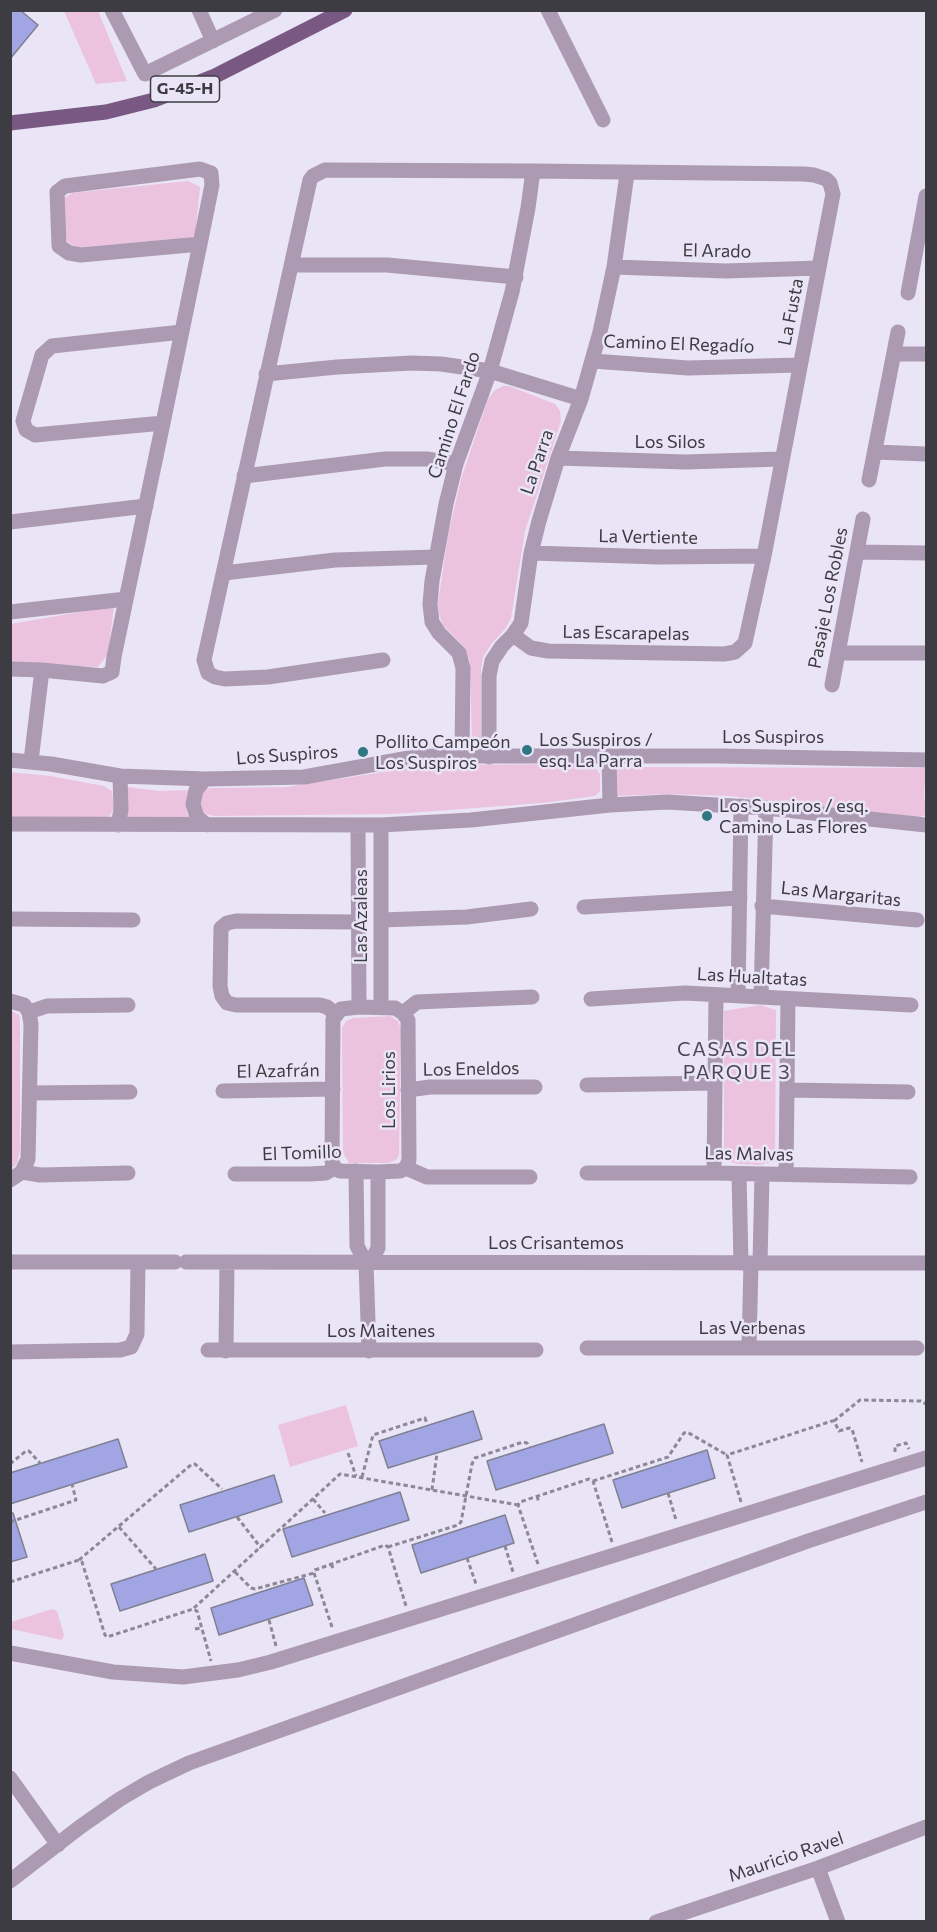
<!DOCTYPE html>
<html>
<head>
<meta charset="utf-8">
<style>
  body { margin:0 }
  #map { position:relative; width:937px; height:1932px; overflow:hidden; background:#eae4f7; font-family:Commissioner,sans-serif }
  canvas { display:block }
  .frame { position:absolute; inset:0; border:12px solid #3e3c43; pointer-events:none }
</style>
</head>
<body>
<div id="map">
<canvas width="937" height="1932"></canvas>
<div class="frame"></div>
</div>
<script>
const c = document.querySelector('canvas').getContext('2d');
c.lineJoin = 'round';
function paint(path, color) {
  c.fillStyle = color;
  c.fill(path, 'evenodd');
}
function toPath(rows) {
  const path = new Path2D();
  for (const r of rows) {
    path.moveTo(r[0], r[1]);
    for (let i = 2; i < r.length; i += 2) path.lineTo(r[i], r[i + 1]);
  }
  return path;
}
function trace(path, color, width, dash) {
  c.strokeStyle = color;
  c.lineWidth = width;
  c.lineCap = dash ? 'butt' : 'round';
  c.setLineDash(dash || []);
  c.stroke(path);
}
function write(font, color, halo, rows, align = 'center') {
  c.font = font + ' Commissioner,sans-serif';
  c.lineWidth = 5;
  c.setLineDash([]);
  c.textBaseline = 'middle';
  c.strokeStyle = halo;
  c.fillStyle = color;
  for (const [text, x, y, turn = 0] of rows) {
    c.save();
    c.translate(x, y);
    c.rotate((+turn || 0) * Math.PI / 180);
    c.textAlign = isNaN(turn) ? turn : align;
    if (halo) c.strokeText(text, 0, 0);
    c.fillText(text, 0, 0);
    c.restore();
  }
}
paint(toPath([
  [64,11,98,11,127,81,96,84],
  [188,181,200,187,195,237,75,248,65,239,63,199,72,193],
  [503,386,509,386,555,404,560,411,561,421,525,531,511,618,505,629,492,643,483,657,481,670,481,742,476,748,472,742,470,661,463,646,443,625,439,614,438,603,448,535,461,479,488,399,495,390],
  [114,606,108,654,98,667,11,663,11,624],
  [586,764,595,767,600,774,600,791,595,796,543,803,394,814,214,816,198,812,198,794,205,789,211,788,287,787,429,765],
  [615,767,926,768,924,794,926,815,918,817,888,814,730,796,667,794,616,796],
  [10,772,50,776,104,786,112,791,114,809,110,815,106,818,11,817],
  [127,787,159,791,191,790,186,806,187,814,191,819,123,819],
  [760,1005,776,1010,775,1161,760,1165,738,1164,724,1160,724,1011],
  [10,1010,19,1015,20,1019,20,1150,17,1164,11,1169],
  [390,1016,398,1021,401,1029,399,1155,396,1160,388,1163,349,1163,343,1153,342,1028,346,1021,353,1018],
  [346,1405,358,1446,290,1467,278,1425],
  [52,1609,57,1611,64,1635,62,1640,11,1629,11,1622]
]), '#ebc3df');
const building = toPath([
  [10,10,20,10,38,25,10,59,10,10],
  [473,1411,482,1439,388,1468,379,1441,473,1411],
  [604,1424,613,1453,496,1490,487,1461,604,1424],
  [118,1439,127,1467,10,1504,10,1473,118,1439],
  [707,1450,715,1478,622,1508,613,1480,707,1450],
  [274,1475,282,1502,189,1532,180,1505,274,1475],
  [400,1492,409,1520,292,1557,283,1529,400,1492],
  [13,1513,27,1557,10,1562,10,1514,13,1513],
  [505,1515,514,1543,421,1573,412,1545,505,1515],
  [205,1554,213,1581,120,1611,111,1584,205,1554],
  [304,1578,313,1605,219,1635,211,1608,304,1578]
]);
paint(building, '#a2a5e3');
trace(building, '#7f8092', 1.5);
trace(toPath([
  [834,1421,860,1400,921,1401,926,1404],
  [895,1452,895,1446,906,1443,909,1449],
  [348,1453,356,1476],
  [10,1464,26,1451,29,1451,40,1463],
  [362,1477,373,1435,425,1418,427,1424],
  [593,1481,668,1457,684,1433,687,1432,727,1455],
  [432,1490,437,1453],
  [668,1493,676,1520],
  [537,1496,539,1503],
  [313,1499,325,1513],
  [741,1502,727,1455,832,1421,834,1421,839,1431,849,1428,852,1429,862,1462],
  [237,1517,261,1548],
  [10,1522,76,1500,72,1484],
  [119,1527,156,1569],
  [505,1546,513,1572],
  [388,1547,458,1525,461,1522,472,1464,475,1458,523,1442,527,1443,530,1448],
  [467,1558,476,1584],
  [79,1560,192,1464,195,1464,222,1489],
  [331,1564,334,1570],
  [538,1564,518,1505,520,1502,589,1479,593,1481,612,1542],
  [235,1572,251,1588,255,1589,314,1573],
  [10,1582,79,1560,82,1562,105,1635,107,1637,193,1609,197,1611,211,1661],
  [194,1608,340,1474,518,1505],
  [269,1620,276,1646],
  [332,1627,314,1573,315,1570,385,1545,388,1547,406,1606],
  [195,1629,201,1628]
]), '#8c8895', 3, [4.5, 3]);
trace(toPath([
  [112,10,145,74,275,10],
  [199,10,213,41],
  [548,10,603,120],
  [291,265,387,265,516,277],
  [614,267,726,271,819,268],
  [908,293,926,196],
  [894,354,926,354],
  [593,361,688,368,800,365],
  [266,374,337,367,412,363,441,364,490,371,581,399],
  [163,423,35,435,26,430,23,421,42,355,52,346,182,332],
  [875,452,926,454],
  [558,458,686,462,781,459],
  [244,476,385,459,427,459,456,464],
  [869,480,898,332],
  [10,522,146,506],
  [857,552,926,553],
  [531,553,659,557,764,556],
  [224,573,335,560,435,557],
  [10,612,126,599],
  [838,653,926,653],
  [383,660,268,677,225,679,215,677,208,673,204,660,310,180,313,176,325,170,533,171],
  [10,669,42,670,103,676,112,672,114,657,163,423,200,244,212,185,211,173,200,169,65,186,57,192,59,246,69,253,81,255,200,244],
  [832,685,863,519],
  [462,756,463,668,459,653,439,633,432,622,430,604,432,581,446,504,456,464,490,371,512,292,528,208,533,171,804,174,814,175,826,179,830,183,833,194,764,556,745,643,735,652,724,654,548,651,531,648,513,635],
  [489,757,489,676,492,661,502,646,513,635,521,623,531,553,539,521,558,458,581,399,600,332,614,267,627,174],
  [609,757,610,805],
  [10,760,51,764,120,776,205,779,304,777,409,758,435,756,720,756,926,760],
  [31,761,42,670],
  [205,779,196,790,193,804,197,817,207,825],
  [10,824,381,825,471,820,610,805,667,802,766,808,926,825],
  [118,825,121,810,120,776],
  [381,825,381,1007],
  [358,826,359,1007],
  [762,906,917,920],
  [584,907,740,898],
  [10,919,133,920],
  [381,920,467,917,531,909],
  [738,996,741,806],
  [761,997,766,808],
  [591,999,685,993,911,1005],
  [10,1001,24,1005,29,1012,31,1024,28,1159,22,1172,10,1180],
  [29,1012,47,1006,128,1005],
  [403,1013,417,1002,532,997],
  [336,1014,327,1007,320,1005,236,1005,227,1003,222,996,220,986,221,928,227,923,236,921,357,922],
  [587,1085,714,1083],
  [408,1090,430,1087,535,1087],
  [788,1090,908,1092],
  [223,1091,333,1089],
  [30,1093,130,1092],
  [334,1168,332,1161,333,1019,341,1009,359,1007,395,1008,403,1013,408,1020,409,1160,406,1168],
  [406,1168,427,1177,530,1177],
  [356,1171,357,1246,366,1263,369,1351],
  [22,1172,40,1175,128,1173],
  [587,1173,714,1173,910,1177],
  [714,1173,716,996],
  [235,1174,310,1174,326,1173,334,1168,340,1171,378,1172,400,1171,406,1168],
  [739,1174,741,1263],
  [786,1174,788,999],
  [10,1262,175,1262],
  [186,1262,926,1263],
  [366,1263,373,1258,378,1248,378,1172],
  [760,1263,762,1174],
  [587,1348,917,1348],
  [749,1348,751,1263],
  [208,1350,536,1350],
  [226,1351,227,1262],
  [10,1352,120,1350,131,1347,137,1334,138,1262],
  [10,1653,113,1672,183,1677,238,1670,271,1662,926,1458],
  [10,1778,58,1845],
  [818,1868,838,1922],
  [10,1881,80,1827,120,1799,149,1782,189,1763,808,1541,926,1502],
  [656,1922,818,1868,926,1827]
]), '#ac9ab2', 15);
trace(toPath([
  [10,123,106,112,154,100,215,76,345,10]
]), '#795983', 15);
for (const [x, y, r, color] of [
  [527,750,6,"#2f7782"],
  [363,752,6,"#2f7782"],
  [707,816,6,"#2f7782"]
]) {
  const dot = new Path2D();
  dot.arc(x, y, r, 0, 2 * Math.PI);
  c.fillStyle = color;
  c.fill(dot);
  trace(dot, '#eae4f7', 2);
}
for (const [x, y, w] of [
  [185,89,69]
]) {
  const box = new Path2D();
  box.roundRect(x - w / 2, y - 13, w, 26, 4.5);
  c.fillStyle = '#eae4f7';
  c.fill(box);
  trace(box, '#3e3c43', 1.5);
}
write('bold 16px', '#3e3c43', null, [
  ["G-45-H",185,89]
]);
write('18px', '#3e3c43', '#eae4f7', [
  ["El Arado",717,251,1],
  ["La Fusta",791,312,-79],
  ["Camino El Regadío",679,344,2],
  ["Camino El Fardo",454,415,-72],
  ["Los Silos",670,442],
  ["La Parra",537,462,-71],
  ["La Vertiente",648,537,1],
  ["Pasaje Los Robles",828,598,-79],
  ["Las Escarapelas",626,633,1],
  ["Los Suspiros",773,737],
  ["Los Suspiros",287,755,-4],
  ["Las Margaritas",841,894,6],
  ["Las Azaleas",361,916,-90],
  ["Las Hualtatas",752,977,3],
  ["Los Eneldos",471,1069,-1],
  ["El Azafrán",278,1071,-1],
  ["Los Lirios",389,1090,-90],
  ["El Tomillo",302,1153,-2],
  ["Las Malvas",749,1154,1],
  ["Los Crisantemos",556,1243],
  ["Las Verbenas",752,1328],
  ["Los Maitenes",381,1331],
  ["Mauricio Ravel",786,1857,-19]
]);
write('18px', '#3e3c43', '#eae4f7', [
  ["Los Suspiros /",539,740],
  ["esq. La Parra",539,761],
  ["Pollito Campeón",375,742],
  ["Los Suspiros",375,763],
  ["Los Suspiros / esq.",719,806],
  ["Camino Las Flores",719,827]
], 'left');
c.letterSpacing = '1.5px';
write('20px', '#4c4756', '#eae4f7', [
  ["CASAS DEL",737,1049],
  ["PARQUE 3",737,1072]
]);
c.letterSpacing = '0px';
</script>
</body>
</html>
